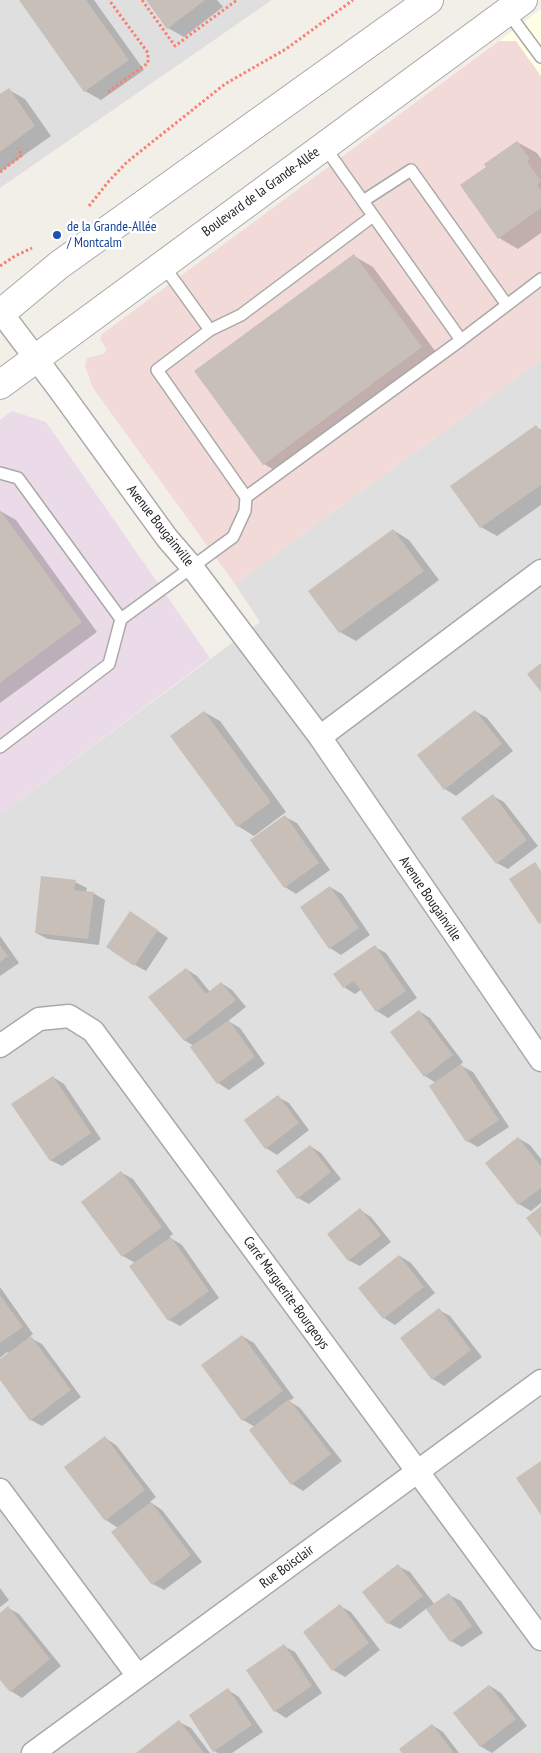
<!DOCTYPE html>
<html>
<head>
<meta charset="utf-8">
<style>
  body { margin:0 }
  canvas { display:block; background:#f2efe9 }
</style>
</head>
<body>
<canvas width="541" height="1753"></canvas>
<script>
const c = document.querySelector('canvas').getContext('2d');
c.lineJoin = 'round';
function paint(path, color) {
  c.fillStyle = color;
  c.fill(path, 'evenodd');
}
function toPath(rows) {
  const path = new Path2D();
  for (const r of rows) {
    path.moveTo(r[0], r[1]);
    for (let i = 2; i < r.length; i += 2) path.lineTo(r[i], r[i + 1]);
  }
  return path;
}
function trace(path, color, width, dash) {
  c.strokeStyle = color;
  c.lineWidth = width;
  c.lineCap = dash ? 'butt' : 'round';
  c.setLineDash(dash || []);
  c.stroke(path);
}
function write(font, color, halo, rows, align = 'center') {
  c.font = font + ' "PT Sans Narrow",sans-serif';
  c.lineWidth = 5;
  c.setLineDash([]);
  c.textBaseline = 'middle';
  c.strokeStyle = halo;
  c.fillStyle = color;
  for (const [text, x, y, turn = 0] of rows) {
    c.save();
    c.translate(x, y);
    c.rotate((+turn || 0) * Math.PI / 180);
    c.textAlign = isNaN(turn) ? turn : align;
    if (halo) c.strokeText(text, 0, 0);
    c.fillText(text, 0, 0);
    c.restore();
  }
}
paint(toPath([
  [0,0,272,0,0,188],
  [541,360,541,1753,0,1753,0,815,260,622,235,584]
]), '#e0dfdf');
paint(toPath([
  [499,41,516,41,541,76,541,360,235,584,93,388,85,366,87,358,103,354,107,350,100,339,102,334]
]), '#f2dad9');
paint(toPath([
  [12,411,46,422,210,658,0,815,0,420]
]), '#ebdbe8');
paint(toPath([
  [541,9,541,76,516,41,499,41]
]), '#ffffe5');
paint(toPath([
  [20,0,94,0,144,70,101,100,85,91],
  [147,0,217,0,223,7,184,37,168,28],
  [9,90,25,99,51,136,0,172,0,93,1,95],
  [517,142,537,153,541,159,541,233,518,249,499,238,487,167],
  [354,256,373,267,441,359,283,475,264,464,196,372],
  [536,427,541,430,541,505,497,536,481,527],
  [0,511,16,520,97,632,0,703],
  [393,530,409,540,439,580,356,641,340,632],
  [475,711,487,718,513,751,456,796,445,789],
  [204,712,220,721,286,812,254,836,238,826,172,736],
  [493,796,504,802,538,846,508,869,497,863],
  [285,817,297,823,330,870,296,894,285,887],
  [75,882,87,888,86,892,93,893,105,900,99,945,48,939,36,933],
  [330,887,342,894,370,935,341,955,330,948],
  [142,920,168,938,146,971,135,965],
  [0,936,19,963,0,976],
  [375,947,386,953,417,998,388,1018,377,1011,362,989,355,994,344,987],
  [186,969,197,976,210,992,221,983,232,990,246,1007,228,1021,240,1028,265,1064,229,1090,218,1083,194,1046,184,1040],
  [419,1011,430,1018,463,1062,460,1065,473,1072,509,1127,478,1147,467,1141,436,1083,425,1076],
  [53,1077,64,1084,101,1139,62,1166,50,1160],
  [278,1097,289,1103,309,1130,277,1155,266,1148],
  [518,1138,530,1145,541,1159,541,1203,531,1211,519,1204,487,1163],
  [310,1146,321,1153,341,1179,309,1204,298,1198],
  [122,1173,133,1179,173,1234,169,1237,182,1245,219,1298,180,1326,169,1320,135,1263,123,1256],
  [360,1210,371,1217,391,1242,360,1266,348,1260],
  [400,1256,411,1263,435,1293,395,1325,384,1318],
  [0,1287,33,1334,29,1337,42,1344,81,1397,42,1426,31,1420,0,1378,0,1361,9,1354,7,1352,0,1358],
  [439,1310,450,1316,482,1357,444,1386,433,1379],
  [242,1336,254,1343,294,1398,289,1401,300,1408,342,1461,303,1491,292,1484,255,1427,243,1420,203,1365],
  [105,1438,116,1445,156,1497,150,1502,162,1510,202,1562,164,1590,153,1584,118,1528,106,1520],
  [398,1566,410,1572,435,1605,449,1595,461,1601,483,1633,462,1647,451,1641,427,1608,400,1629,388,1623],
  [0,1588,9,1600,0,1607],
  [340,1606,351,1612,380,1650,345,1677,333,1670,305,1633],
  [8,1608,19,1614,61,1666,22,1698,11,1691,0,1678,0,1614],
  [284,1646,295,1652,322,1693,286,1718,275,1711],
  [490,1686,501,1693,527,1726,492,1753,480,1746],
  [228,1690,239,1697,263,1732,232,1753,218,1753,214,1751],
  [179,1722,191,1728,210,1753,138,1753],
  [432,1725,443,1732,459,1753,404,1753]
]), '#0003');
paint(toPath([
  [19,0,86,0,129,60,84,92],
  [146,0,205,0,167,29],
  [9,88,35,126,0,152,0,94],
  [517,141,530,159,527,161,541,181,537,185,541,190,541,208,498,239,460,185,486,167,484,164],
  [354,254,422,347,263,465,194,371],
  [536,425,541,432,541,485,480,528,450,486],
  [0,510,82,622,0,683],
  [393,529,424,571,339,633,308,591],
  [541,663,541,692,527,674],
  [475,710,502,744,444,790,417,755],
  [204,711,271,802,237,827,170,736],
  [493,794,527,840,496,864,461,818],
  [285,815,319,863,284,888,250,840],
  [535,862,541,871,541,923,539,924,509,879],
  [41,876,76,880,74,890,94,892,88,939,35,933],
  [330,886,359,928,329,949,300,907],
  [130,911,158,930,134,966,106,947],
  [0,945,8,956,0,962],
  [375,945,406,991,376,1012,354,981,343,988,333,974],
  [186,968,206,994,221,982,236,1000,184,1041,148,997],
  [419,1010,453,1055,424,1077,390,1032],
  [229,1020,255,1057,217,1084,190,1047],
  [461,1064,499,1120,466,1142,429,1086],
  [53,1076,91,1133,50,1161,11,1104],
  [278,1095,299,1123,265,1149,244,1120],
  [518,1137,541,1166,541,1188,518,1205,485,1163],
  [310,1145,331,1172,297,1199,276,1171],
  [121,1171,162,1227,122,1257,81,1202],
  [541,1206,541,1237,526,1218],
  [360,1208,381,1235,348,1261,327,1234],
  [171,1237,209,1291,168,1321,129,1266],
  [399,1255,424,1287,383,1319,358,1288],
  [0,1295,23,1327,0,1343],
  [439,1308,471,1350,432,1380,400,1338],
  [242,1335,283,1391,242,1421,201,1365],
  [31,1336,71,1390,30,1421,0,1380,0,1359],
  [289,1399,331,1454,291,1485,249,1430],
  [105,1436,145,1490,105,1521,64,1467],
  [541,1461,541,1515,516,1478],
  [151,1502,191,1555,152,1585,111,1532],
  [398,1564,423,1596,387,1624,362,1592],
  [449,1593,472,1626,450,1642,426,1609],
  [340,1604,369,1643,332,1671,303,1632],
  [8,1606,50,1659,10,1692,0,1680,0,1613],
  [284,1644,312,1686,274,1712,246,1670],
  [489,1685,516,1719,480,1747,453,1713],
  [228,1688,252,1725,213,1752,189,1715],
  [179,1720,204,1753,136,1753],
  [432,1724,454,1753,402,1753,399,1749]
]), '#c7bfb8');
const service = toPath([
  [507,11,541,57],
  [324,146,461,340,246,497,157,370,210,330,241,315,373,216],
  [363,201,411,170,507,305],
  [163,265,210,330],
  [461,340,541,279],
  [0,473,18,478,121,619,233,537,245,511,246,497],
  [0,747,109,664,121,619]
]);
const minor = toPath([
  [0,311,59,389,167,538,192,567,320,737,541,1060],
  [320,737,541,571],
  [0,1046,39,1019,69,1016,93,1031,541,1639],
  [0,1490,138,1676],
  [33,1753,541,1381]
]);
const tertiary = toPath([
  [0,314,59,265,429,0],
  [0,385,523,0]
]);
trace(service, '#a9a9a9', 14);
trace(minor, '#a9a9a9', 25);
trace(tertiary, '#a9a9a9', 30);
trace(toPath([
  [142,0,175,46,237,0],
  [108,92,148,63,148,53,109,0],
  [0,172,22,155,18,148],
  [89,206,109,181,127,162,225,84,286,49,353,0],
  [0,266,15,256,32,248]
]), '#fa8072', 3, [2.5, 2.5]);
trace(service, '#fff', 11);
trace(minor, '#fff', 22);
trace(tertiary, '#fff', 28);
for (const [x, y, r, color] of [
  [57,235,5,"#1a4fb4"]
]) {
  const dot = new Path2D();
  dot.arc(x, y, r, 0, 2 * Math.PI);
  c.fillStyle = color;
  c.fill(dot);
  trace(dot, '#fff', 2);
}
write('14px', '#222', '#fff', [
  ["Boulevard de la Grande-Allée",261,192,-36],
  ["Avenue Bougainville",160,526,52],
  ["Avenue Bougainville",430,899,56],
  ["Carré Marguerite-Bourgeoys",286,1293,54],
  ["Rue Boisclair",287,1567,-36]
]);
write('14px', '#164399', '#fff', [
  ["de la Grande-Allée",67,227],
  ["/ Montcalm",67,243]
], 'left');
</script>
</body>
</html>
